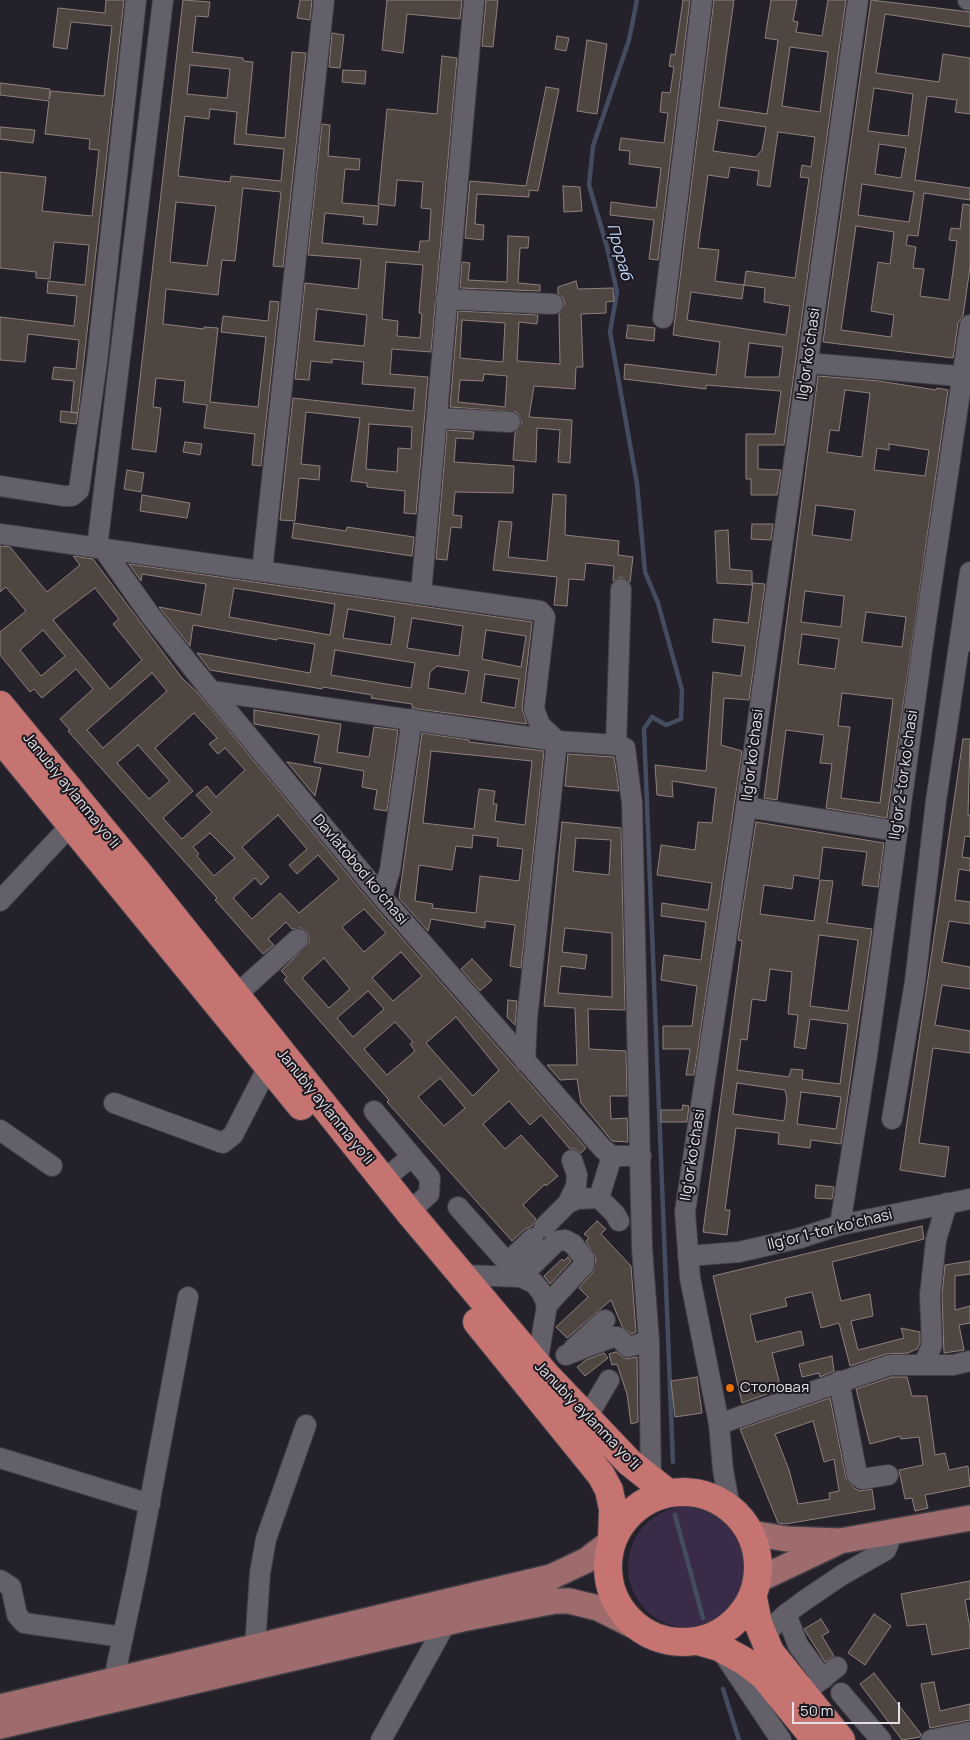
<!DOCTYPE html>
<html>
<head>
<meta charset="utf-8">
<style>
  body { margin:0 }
  #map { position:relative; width:970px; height:1740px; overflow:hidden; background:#25212a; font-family:Manrope,sans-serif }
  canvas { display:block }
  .scale { position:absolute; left:792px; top:1702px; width:108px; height:22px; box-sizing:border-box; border:2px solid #e3e0e6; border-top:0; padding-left:6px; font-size:15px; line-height:18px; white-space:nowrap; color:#e3e0e6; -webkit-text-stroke:4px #1c1820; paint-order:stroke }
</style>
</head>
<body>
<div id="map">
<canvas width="970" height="1740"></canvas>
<div class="scale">50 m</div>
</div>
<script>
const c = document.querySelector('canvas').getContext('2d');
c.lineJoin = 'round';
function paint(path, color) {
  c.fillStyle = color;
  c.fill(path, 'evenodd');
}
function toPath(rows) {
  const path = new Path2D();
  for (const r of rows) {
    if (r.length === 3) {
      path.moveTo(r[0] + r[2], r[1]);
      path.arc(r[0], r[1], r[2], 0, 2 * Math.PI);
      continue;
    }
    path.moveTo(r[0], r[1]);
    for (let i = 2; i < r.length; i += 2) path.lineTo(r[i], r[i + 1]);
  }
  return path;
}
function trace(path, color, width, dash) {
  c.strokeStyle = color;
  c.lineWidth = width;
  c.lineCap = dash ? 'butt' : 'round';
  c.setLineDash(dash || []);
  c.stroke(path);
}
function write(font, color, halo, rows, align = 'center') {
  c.font = font + ' Manrope,sans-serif';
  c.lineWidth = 4;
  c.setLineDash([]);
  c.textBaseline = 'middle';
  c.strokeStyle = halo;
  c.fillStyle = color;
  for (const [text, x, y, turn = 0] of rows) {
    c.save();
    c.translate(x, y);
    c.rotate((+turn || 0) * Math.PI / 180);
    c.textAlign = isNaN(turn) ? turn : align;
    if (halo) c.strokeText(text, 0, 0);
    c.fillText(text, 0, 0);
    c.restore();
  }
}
paint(toPath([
  [689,1567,61]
]), '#3a2c48');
trace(toPath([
  [637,0,629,40,593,146,589,185,607,247,617,292,610,332,637,484,645,572,658,603,682,690,681,719,666,725,652,717,644,729,673,1462],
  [675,1515,703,1618],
  [723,1689,739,1740]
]), '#444c60', 4.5);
const building = toPath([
  [106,0,124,0,78,413,71,412,74,381,52,379,54,367,76,369,79,340,28,334,25,362,0,360,0,317,74,326,77,296,47,293,48,281,85,285,89,245,54,242,50,279,36,278,36,272,0,268,0,172,46,177,42,211,92,216,99,150,89,149,90,139,45,134,49,101,0,95,0,83,50,89,49,99,51,91,104,96,112,26,71,22,67,49,53,47,58,8,105,13,106,0],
  [183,0,210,2,208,17,196,16,192,52,243,58,243,61,253,62,246,134,285,138,292,52,306,53,283,267,273,266,281,192,243,188,235,261,222,260,218,295,166,289,163,324,204,329,204,327,218,328,210,402,258,407,266,337,221,332,223,316,268,321,270,301,279,302,261,466,252,465,255,434,204,428,207,405,183,402,185,381,156,378,153,407,161,408,156,452,132,449,183,0],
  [190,65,230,69,227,98,187,94,190,65],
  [210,109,237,112,234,144,284,149,281,181,231,176,230,182,178,176,185,116,209,119,210,109],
  [176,202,216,206,207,266,170,262,176,202],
  [300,0,312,0,310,20,297,18,300,0],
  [387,0,462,0,460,19,407,14,403,53,382,50,387,0],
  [486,0,498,0,493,47,482,46,486,0],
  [683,0,690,0,658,260,649,259,654,220,610,215,611,202,656,208,661,168,629,164,630,151,619,150,621,138,664,143,668,113,660,112,662,92,670,93,674,67,669,66,671,54,675,55,683,0],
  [714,0,734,0,719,107,767,114,778,40,765,38,771,0,797,0,793,21,798,22,796,32,822,36,828,0,846,0,784,445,758,445,758,469,781,470,777,495,751,495,751,479,746,479,746,434,775,434,781,391,706,385,706,389,624,379,625,364,716,375,720,342,673,335,714,0],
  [790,47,828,52,820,112,782,106,790,47],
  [718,120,766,127,762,150,756,157,713,151,718,120],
  [778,132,815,137,811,167,802,165,800,177,809,178,795,278,746,271,744,285,715,281,719,250,698,248,708,175,728,178,730,167,759,171,757,185,770,187,778,132],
  [744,285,765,288,764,302,790,306,786,335,687,320,691,292,742,299,744,285],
  [749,343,783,347,779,377,745,377,749,343],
  [871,0,970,12,970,27,885,14,876,73,939,82,943,54,970,58,970,114,955,112,957,100,927,96,915,180,970,188,970,200,924,193,918,236,908,235,906,245,916,247,913,268,924,269,920,296,949,300,957,241,949,240,951,228,960,229,963,204,970,205,970,267,963,316,958,323,953,358,823,342,871,0],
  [874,88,913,94,908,136,868,131,874,88],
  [879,144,906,148,901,178,875,174,879,144],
  [862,184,914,192,909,222,858,215,862,184],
  [856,226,894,232,890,264,878,262,871,311,894,315,891,337,841,330,856,226],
  [332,33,344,35,340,68,329,67,332,33],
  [557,36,569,38,566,51,555,49,557,36],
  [587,40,607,44,597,114,577,111,587,40],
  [442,56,457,58,431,352,392,349,390,374,428,377,416,514,404,513,405,491,367,487,367,483,351,481,360,418,306,412,301,464,320,466,319,480,299,478,295,521,280,520,293,398,413,411,415,388,362,384,364,362,332,359,332,363,311,361,309,380,295,379,305,283,358,289,361,259,308,255,322,124,330,125,328,156,360,159,359,170,345,169,342,203,379,206,377,225,363,224,364,217,325,213,322,243,419,252,420,241,429,241,431,209,421,208,423,182,397,180,395,206,378,204,387,109,437,114,442,56],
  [386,262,423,265,419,313,422,314,420,338,397,336,398,321,382,319,386,262],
  [317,309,367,315,364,346,314,341,317,309],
  [369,424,412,427,411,449,398,448,397,472,366,469,369,424],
  [343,70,366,71,365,84,342,82,343,70],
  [546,87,559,89,538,191,529,190,529,197,477,194,475,224,484,225,483,240,465,238,470,181,526,186,546,87],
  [0,127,35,130,33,143,0,139,0,127],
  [563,186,580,187,582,211,564,212,563,186],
  [508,236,529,237,528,248,520,248,518,283,540,285,540,291,460,288,462,262,470,263,468,280,507,282,508,236],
  [576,281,578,289,613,288,614,301,606,302,606,313,581,314,583,367,576,367,575,389,534,386,529,417,572,420,570,463,558,462,560,430,537,428,536,462,513,460,515,433,522,423,517,412,450,407,458,311,538,315,537,324,519,322,517,361,560,364,559,314,565,304,563,298,558,294,558,287,576,281],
  [462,320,505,323,503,362,460,358,462,320],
  [484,374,507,376,505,407,458,402,460,380,483,381,484,374],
  [628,325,655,328,654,341,626,338,628,325],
  [818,376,879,381,936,390,937,388,948,390,887,818,826,808,832,764,820,763,824,735,786,730,777,800,764,798,818,376],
  [845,390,870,393,862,457,827,452,830,430,839,431,845,390],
  [889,444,929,450,925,476,874,470,877,448,889,450,889,444],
  [816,505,855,510,851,540,812,535,816,505],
  [805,591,844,596,841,627,801,622,805,591],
  [866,612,906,617,902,647,862,642,866,612],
  [802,634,839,639,835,669,798,664,802,634],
  [842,693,893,699,880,803,841,798,850,727,838,726,842,693],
  [61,411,78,413,76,424,60,422,61,411],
  [447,430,474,432,473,439,456,438,454,462,514,466,513,493,455,492,453,515,462,516,461,528,451,527,447,560,436,559,447,430],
  [185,442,202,444,200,455,183,452,185,442],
  [127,470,144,473,141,492,124,489,127,470],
  [553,494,566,495,565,535,619,541,618,555,633,557,630,582,621,577,613,581,614,566,586,563,584,580,569,579,567,606,554,605,557,577,493,570,499,521,512,522,508,557,547,561,553,494],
  [142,495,190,503,187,518,140,511,142,495],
  [294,523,346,531,347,527,414,537,412,556,292,538,294,523],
  [752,524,773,524,771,540,751,539,752,524],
  [728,530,730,569,752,571,752,585,717,583,715,531,728,530],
  [0,546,10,547,47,592,80,565,73,556,93,559,182,678,197,692,373,905,586,1148,581,1153,575,1149,570,1149,541,1115,530,1125,509,1101,483,1124,505,1149,521,1135,558,1176,546,1186,545,1184,523,1205,536,1219,532,1226,525,1229,512,1241,387,1102,389,1100,284,980,287,977,281,971,309,943,309,936,306,931,301,928,292,929,286,922,268,939,274,945,263,954,215,900,217,898,68,731,70,730,60,719,93,689,76,669,42,698,34,689,30,692,0,655,0,632,26,611,6,587,0,592,0,546],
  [95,588,119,619,113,624,142,660,110,689,53,620,95,588],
  [43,630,65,656,41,676,20,650,43,630],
  [152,673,167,691,103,748,87,730,152,673],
  [194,713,217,738,209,744,218,754,225,748,245,770,216,797,207,786,196,795,212,812,182,839,163,818,193,791,155,748,194,713],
  [138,745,170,781,149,799,117,763,138,745],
  [278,815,307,849,289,865,297,874,318,855,339,879,299,913,280,893,252,919,233,898,255,878,261,885,269,877,242,847,278,815],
  [210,833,235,858,214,876,197,856,199,854,193,847,210,833],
  [364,909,386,933,364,952,342,927,364,909],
  [401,952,422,976,393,1001,372,978,401,952],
  [324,958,350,989,329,1008,302,978,324,958],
  [368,991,384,1009,353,1037,337,1018,368,991],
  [456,1017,499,1070,473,1096,426,1043,456,1017],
  [395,1022,413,1042,410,1044,415,1051,387,1075,364,1049,395,1022],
  [440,1078,465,1108,444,1126,418,1097,440,1078],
  [129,564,532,622,522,708,527,724,418,709,412,707,412,704,371,698,372,695,323,687,322,689,210,670,197,653,310,673,315,644,278,638,277,640,193,625,190,646,159,607,201,615,206,584,142,574,141,581,129,564],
  [234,588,335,604,330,635,229,617,234,588],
  [348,609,395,617,391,645,343,638,348,609],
  [412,618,463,626,459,656,407,648,412,618],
  [486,630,526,636,521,667,482,659,486,630],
  [335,650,415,663,411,688,331,675,335,650],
  [437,666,469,671,465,694,428,688,430,672,437,666],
  [485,674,519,679,515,708,481,702,485,674],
  [753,583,765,584,749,700,724,698,721,745,742,751,694,1075,686,1075,690,1049,663,1049,663,1026,692,1026,697,986,661,980,664,955,701,960,706,922,661,916,662,903,708,910,712,883,657,875,661,845,695,850,698,822,712,823,716,788,672,781,673,797,657,795,655,765,706,771,713,672,741,676,745,646,712,642,714,619,748,623,753,583],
  [254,710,341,724,337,752,369,757,374,727,398,730,387,811,374,809,377,790,362,787,364,771,314,762,319,735,254,724,254,710],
  [422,733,469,740,469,742,544,751,521,968,510,966,515,925,485,921,485,928,431,919,428,931,399,898,422,733],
  [431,751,532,761,525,825,495,821,497,804,493,804,495,791,479,789,474,829,423,823,431,751],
  [473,835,498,838,497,846,523,849,519,881,480,876,476,913,432,908,433,904,415,901,419,865,452,870,456,846,472,848,473,835],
  [963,739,970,739,968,815,970,815,970,837,965,836,962,857,970,858,970,871,959,869,955,900,970,902,970,924,949,921,942,962,970,967,970,989,942,985,935,1025,970,1031,970,1053,933,1048,919,1143,949,1147,945,1177,900,1170,963,739],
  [568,754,614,757,619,791,565,786,568,754],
  [287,762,321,768,315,796,305,784,287,762],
  [562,822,621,828,625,1010,588,1009,589,1049,626,1051,627,1096,610,1096,611,1119,627,1118,628,1142,612,1141,581,1103,577,1079,560,1080,547,1065,577,1065,575,1008,544,1006,562,822],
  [576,838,611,840,609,875,573,871,576,838],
  [565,928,612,933,612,997,558,993,561,966,585,969,587,955,562,952,565,928],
  [756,822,884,843,878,887,862,885,867,852,823,847,819,879,794,875,792,889,764,885,760,914,814,921,820,880,833,881,827,923,872,929,841,1144,811,1140,810,1148,778,1144,779,1133,736,1128,725,1210,730,1210,727,1235,703,1232,742,941,738,940,756,822],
  [819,935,858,940,848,1011,810,1006,819,935],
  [770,969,792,972,788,1014,798,1015,794,1047,806,1049,810,1019,848,1024,840,1084,802,1079,803,1070,791,1069,789,1077,737,1070,741,1039,747,1040,752,999,766,1001,770,969],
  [737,1083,785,1090,787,1099,784,1121,733,1114,737,1083],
  [801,1092,841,1097,836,1129,797,1124,801,1092],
  [472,959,492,980,480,991,461,969,472,959],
  [508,1000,517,1001,515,1025,507,1017,508,1000],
  [683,1105,689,1106,687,1122,661,1122,661,1110,682,1110,683,1105],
  [816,1185,834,1187,832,1199,815,1198,816,1185],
  [597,1221,606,1229,601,1234,631,1266,636,1332,631,1334,622,1326,611,1300,567,1338,556,1327,588,1297,579,1288,593,1272,596,1258,586,1241,589,1238,584,1234,597,1221],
  [922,1226,924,1239,832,1262,841,1301,870,1294,873,1316,851,1321,858,1350,904,1338,901,1328,920,1332,920,1343,917,1349,908,1353,886,1354,850,1366,839,1323,821,1328,812,1292,785,1298,787,1306,750,1315,756,1342,801,1331,804,1345,772,1353,781,1389,742,1403,713,1276,922,1226],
  [568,1257,571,1261,550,1284,544,1276,562,1259,564,1261,568,1257],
  [970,1261,970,1274,955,1276,955,1310,970,1306,970,1323,959,1325,964,1350,944,1353,942,1295,945,1265,970,1261],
  [616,1352,626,1359,637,1357,638,1422,631,1424,627,1394,617,1364,612,1365,609,1354,616,1352],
  [604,1353,608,1358,585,1376,577,1367,586,1360,604,1353],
  [832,1356,834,1371,820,1377,819,1373,802,1377,799,1364,832,1356],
  [697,1377,702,1413,675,1417,671,1381,697,1377],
  [892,1377,907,1377,912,1396,927,1396,935,1455,945,1453,949,1470,968,1466,970,1486,925,1495,928,1508,915,1511,912,1498,905,1499,899,1470,923,1465,919,1437,901,1439,900,1436,870,1444,856,1389,892,1377],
  [830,1398,846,1478,854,1488,859,1491,872,1489,875,1509,785,1524,778,1523,740,1429,830,1398],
  [813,1421,824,1462,834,1459,839,1491,829,1493,830,1499,798,1504,789,1470,775,1434,813,1421],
  [970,1581,970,1599,965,1600,970,1628,970,1648,932,1655,926,1624,907,1626,901,1594,970,1581],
  [874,1614,891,1626,865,1665,848,1653,874,1614],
  [821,1619,829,1632,822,1636,834,1656,825,1662,804,1629,821,1619],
  [874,1673,921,1734,920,1737,902,1740,860,1684,874,1673],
  [934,1682,940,1711,970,1704,970,1720,930,1728,921,1684,934,1682]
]);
paint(building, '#4f4541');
trace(building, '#8e817d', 1);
const minor = toPath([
  [968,0,970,0],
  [446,299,553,304],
  [663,318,702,0],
  [808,363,970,377],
  [437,418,510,422],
  [0,486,64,496,72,496,79,490,97,361,136,0],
  [0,534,540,611,545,617,534,709,540,725,557,741,527,1019,525,1061],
  [97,548,163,0],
  [104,550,150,615,211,691,382,897,603,1149,612,1156,641,1156],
  [262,571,324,0],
  [970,572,960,639,970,641],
  [421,593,474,0],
  [211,691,557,741,616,745,625,748,632,803,642,1248,649,1341,651,1480],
  [616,745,621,589],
  [746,807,896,831],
  [382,897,390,870,412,719],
  [0,901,71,825],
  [236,995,298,939],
  [114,1103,223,1143,233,1135,268,1067],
  [374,1111,430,1178,429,1194,409,1212],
  [892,1119,915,982,936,801,960,639],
  [0,1130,52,1166],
  [384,1180,412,1156],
  [599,1198,612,1156],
  [568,1203,576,1186,577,1175,572,1160],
  [458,1207,520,1277,557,1241,565,1240,573,1244,584,1258,584,1265,547,1305],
  [840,1225,867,1055,925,628,970,325],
  [544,1227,568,1203,577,1199,599,1198,615,1214,619,1221],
  [688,1256,739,1252,800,1238,840,1225,970,1199],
  [507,1263,533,1238],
  [462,1275,520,1277,534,1283,542,1293,547,1305,537,1365],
  [574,1348,605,1320],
  [566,1355,613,1337,618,1337,628,1347,649,1341],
  [924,1364,932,1345,930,1295,933,1268,936,1240,947,1203],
  [839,1381,857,1475,862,1479,888,1475],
  [586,1419,609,1380],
  [719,1424,890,1365,953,1365,970,1361],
  [0,1458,150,1504],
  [730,1508,723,1470,719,1424,690,1278,685,1212,746,807,858,0],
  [0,1580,11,1587,17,1615,24,1623,123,1637],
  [786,1614,798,1645,823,1679],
  [763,1636,786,1614,805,1600,842,1575,886,1550,889,1542,887,1534],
  [255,1646,260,1573,266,1539,306,1425],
  [721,1650,781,1740],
  [114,1679,137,1570,188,1297],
  [812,1687,837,1667],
  [841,1693,881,1740],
  [381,1740,446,1623],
  [931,1740,970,1732]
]);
const major = toPath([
  [751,1533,787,1539,840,1541,970,1518],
  [758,1580,836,1543],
  [0,1707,551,1577,587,1560,612,1541],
  [0,1726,462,1619,555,1601,569,1601,598,1608,638,1628]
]);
const highway = toPath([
  [0,705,139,874,409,1212,546,1375,629,1462,668,1493],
  [0,738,301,1106],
  [477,1322,601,1475,609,1490,613,1509,612,1541],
  [683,1567,75],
  [753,1598,758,1623,770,1652,841,1740],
  [698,1641,719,1647,746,1662,764,1676,816,1740]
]);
trace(minor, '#413e45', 22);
trace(major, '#413e45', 28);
trace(highway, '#413e45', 30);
trace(minor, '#646069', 20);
trace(major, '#9f6c6e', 25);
trace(highway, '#c67472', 28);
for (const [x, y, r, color] of [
  [730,1388,5,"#e8710a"]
]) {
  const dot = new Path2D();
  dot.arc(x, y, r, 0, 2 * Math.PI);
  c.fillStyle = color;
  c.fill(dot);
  trace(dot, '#1c1820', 2);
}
write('15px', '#e3e0e6', '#1c1820', [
  ["Ilgʻor koʻchasi",809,354,-82],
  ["Ilgʻor koʻchasi",753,755,-83],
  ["Ilgʻor 2-tor koʻchasi",904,775,-82],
  ["Janubiy aylanma yoʻli",71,791,51],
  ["Davlatobod koʻchasi",360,870,50],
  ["Janubiy aylanma yoʻli",325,1107,51],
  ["Ilgʻor koʻchasi",693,1155,-81],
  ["Ilgʻor 1-tor koʻchasi",830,1230,-14],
  ["Janubiy aylanma yoʻli",587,1416,46]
]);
write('15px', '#e3e0e6', '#1c1820', [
  ["Столовая",740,1388]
], 'left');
write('italic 16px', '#c3dbfe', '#1c1820', [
  ["Прораб",619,252,75]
]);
</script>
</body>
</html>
